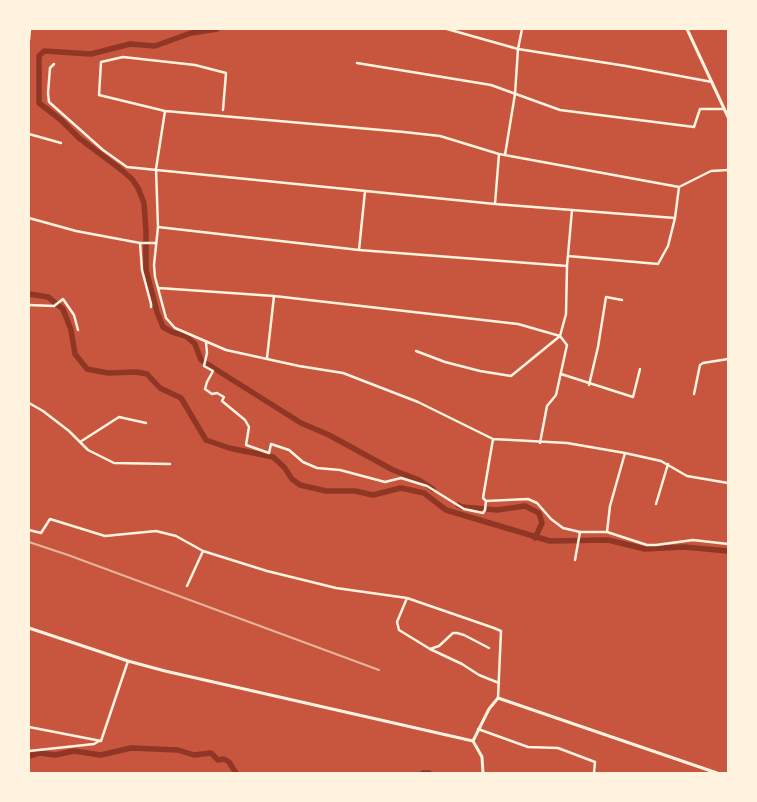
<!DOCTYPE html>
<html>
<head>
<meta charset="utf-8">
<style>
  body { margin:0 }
  #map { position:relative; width:757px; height:802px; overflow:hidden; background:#c8553d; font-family:Manrope,sans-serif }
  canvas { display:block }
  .frame { position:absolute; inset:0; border:30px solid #fff3e0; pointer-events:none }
</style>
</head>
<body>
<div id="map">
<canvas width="757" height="802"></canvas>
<div class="frame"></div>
</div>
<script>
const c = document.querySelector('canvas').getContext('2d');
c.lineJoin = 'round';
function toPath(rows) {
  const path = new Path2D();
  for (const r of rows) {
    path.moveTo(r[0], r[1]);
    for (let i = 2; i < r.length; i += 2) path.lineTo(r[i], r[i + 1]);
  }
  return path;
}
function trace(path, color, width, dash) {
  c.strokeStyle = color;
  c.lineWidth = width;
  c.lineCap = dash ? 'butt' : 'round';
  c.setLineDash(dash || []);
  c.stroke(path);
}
trace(toPath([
  [217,29,191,33,155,46,130,44,91,54,44,51,39,56,39,103,61,120,79,138,119,168,132,179,138,188,144,203,146,231,146,270,157,312,163,327,172,332,186,336,195,344,201,360,301,423,329,435,393,470,419,480,433,489],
  [29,294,48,297,63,309,71,330,75,354,87,369,108,373,136,372,147,374,160,388,181,398,206,440,229,448,273,457,284,467,292,479,300,485,326,491,355,491,373,495,401,488,424,493,446,510,550,541,608,540,645,549,684,547,728,551],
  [458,505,462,507,497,510,525,506,539,513,542,523,535,538],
  [29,756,39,753,55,755,74,751,101,755,131,748,178,750,194,755,211,753,218,760,224,759,229,762,236,773],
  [423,773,429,773]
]), '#8f3625', 5.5);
trace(toPath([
  [447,29,518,49,626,66,712,82],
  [29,40,30,29],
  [357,63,491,85,560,110,694,127,700,109,724,109],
  [54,64,50,68,48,93,49,102,103,150,127,167,495,204,675,218],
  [223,110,226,73,195,65,123,57,101,62,99,95,165,111,404,132,440,136,499,154,679,187],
  [165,111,156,169,158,227,154,265,155,277,166,318,175,328,226,350,299,366,343,373,418,402,493,439,567,443,625,453,661,461,687,476,728,483],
  [29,134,61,143],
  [505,155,515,94,518,49,522,29],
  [495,204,499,154],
  [29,218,76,231,140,243,156,243],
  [158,227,359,250,567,266],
  [140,243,142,270,151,304,151,307],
  [359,250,365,191],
  [568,256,658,264,668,246,675,218,679,187,711,171,728,170],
  [159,288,274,296,518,324,560,336,567,345,556,395,547,406,540,443],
  [29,305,54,306,63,299,74,315,78,330],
  [206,343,207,353,204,366,213,371,207,382,205,389,212,394,217,393,224,397,222,401,245,420,249,427,246,445,269,453,271,444,289,450,303,462,317,468,340,470,385,482,401,478,427,486,464,509,483,513,485,510,486,501,483,498,493,439],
  [416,351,445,362,480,371,511,376,560,336,566,314,567,266,572,210],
  [267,358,274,296],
  [561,374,633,397,640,369],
  [589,385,598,347,606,297,622,300],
  [694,394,700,365,703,363,728,359],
  [29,403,43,411,69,431,88,450,114,463,170,464],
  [80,442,119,417,146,423],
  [486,501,528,499,537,503,551,519,563,528,580,532,607,532,647,545,656,545,693,540,728,544],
  [656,504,668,464],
  [29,530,41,533,50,519,105,536,156,531,176,536,203,551,267,571,336,588,407,598,494,628,501,631,498,698],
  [607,532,610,506,625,453],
  [575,560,580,532],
  [187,586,203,551],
  [407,598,397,622,399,630,430,649,462,664,479,675,499,683],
  [430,649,439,646,453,633,457,633,464,635,489,648],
  [29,727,101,741,128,661],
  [478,729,528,747,558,748,595,762,594,773],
  [29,751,94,744,99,741]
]), '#fff3e0', 2.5);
trace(toPath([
  [687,29,728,117],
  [29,628,128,661,165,671,473,741],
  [473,741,489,709,498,698,717,773],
  [473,741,482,757,483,773]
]), '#fff3e0', 3);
trace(toPath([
  [29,542,68,555,379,670]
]), '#e9b49f', 2);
</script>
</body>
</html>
